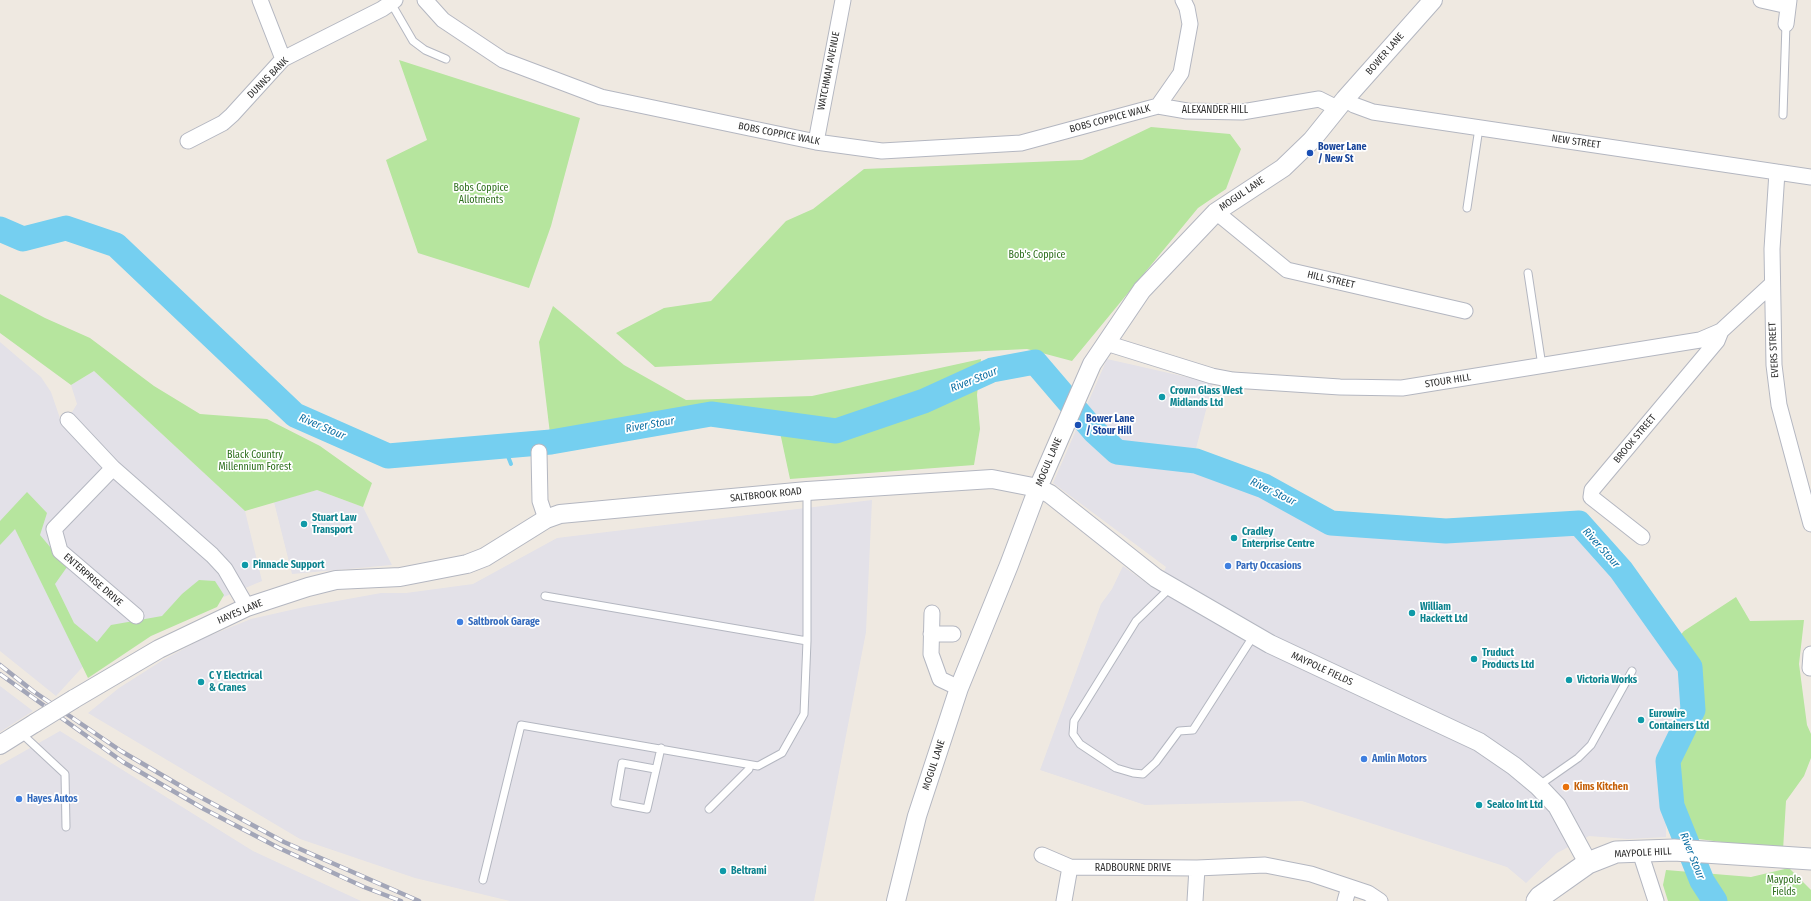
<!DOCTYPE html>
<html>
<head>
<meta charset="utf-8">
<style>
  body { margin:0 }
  canvas { display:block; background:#efe9e1 }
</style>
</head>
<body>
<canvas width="1811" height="901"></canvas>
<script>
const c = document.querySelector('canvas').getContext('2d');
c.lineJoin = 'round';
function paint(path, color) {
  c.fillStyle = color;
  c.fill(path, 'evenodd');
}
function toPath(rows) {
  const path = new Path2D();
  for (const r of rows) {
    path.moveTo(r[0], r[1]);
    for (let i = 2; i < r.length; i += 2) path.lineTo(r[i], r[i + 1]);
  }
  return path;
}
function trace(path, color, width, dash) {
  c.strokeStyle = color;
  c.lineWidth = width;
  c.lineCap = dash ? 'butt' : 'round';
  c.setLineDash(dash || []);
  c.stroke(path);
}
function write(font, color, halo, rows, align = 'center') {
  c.font = font + ' "Fira Sans Condensed",sans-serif';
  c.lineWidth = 3.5;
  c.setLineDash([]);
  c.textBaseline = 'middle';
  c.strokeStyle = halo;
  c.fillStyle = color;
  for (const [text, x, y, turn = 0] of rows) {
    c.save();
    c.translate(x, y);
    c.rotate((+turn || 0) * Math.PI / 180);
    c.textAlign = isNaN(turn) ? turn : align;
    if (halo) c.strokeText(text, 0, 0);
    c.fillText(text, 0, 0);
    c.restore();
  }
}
paint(toPath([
  [0,342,41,377,51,392,63,427,77,404,71,385,94,371,245,511,262,581,164,622,89,660,56,696,0,651],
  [1107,359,1213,383,1192,464,1263,484,1327,526,1448,532,1522,530,1574,526,1619,569,1691,666,1694,709,1667,762,1666,837,1628,839,1589,836,1557,853,1526,883,1507,867,1302,801,1145,805,1040,770,1101,604,1112,589,1123,566,1156,590,1166,567,1053,483],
  [317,490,363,507,392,565,292,574,274,502],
  [872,500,866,632,814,901,510,901,415,878,300,839,88,713,119,688,163,660,204,638,251,619,304,607,381,593,406,593,473,584,557,538],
  [0,686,33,711,0,732],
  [60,731,253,851,361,901,0,901,0,765]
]), '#e3e1e8');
paint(toPath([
  [399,60,580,118,551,226,529,288,418,253,386,160,427,140],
  [1151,127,1230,134,1241,149,1226,189,1198,208,1072,361,1027,349,655,367,616,333,664,308,711,301,786,221,813,209,864,169,1082,160],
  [0,294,45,318,90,338,154,386,200,414,267,419,320,446,372,483,363,507,317,490,245,511,94,371,71,385,0,333],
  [553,306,624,365,686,400,812,396,981,359,977,395,980,429,974,465,790,479,778,423,711,414,551,442,539,342],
  [27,492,47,513,40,535,67,567,55,584,74,623,97,642,111,625,162,616,182,594,199,580,215,581,224,595,217,607,151,636,88,678,15,529,0,545,0,521],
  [1736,597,1750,621,1804,620,1799,664,1807,725,1811,734,1811,758,1804,776,1786,801,1783,850,1691,838,1683,834,1672,806,1668,761,1693,710,1690,667,1673,643,1684,631],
  [1789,868,1811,890,1811,901,1668,901,1663,885,1666,870,1751,877]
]), '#b6e59e');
trace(toPath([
  [504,446,511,464]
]), '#75cff0', 4);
trace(toPath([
  [0,229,23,239,66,228,116,245,295,415,388,456,551,442,711,414,836,431,924,401,992,370,1035,362,1094,431,1117,452,1196,461,1264,486,1331,523,1446,531,1579,523,1621,570,1690,667,1693,710,1668,761,1672,806,1702,881,1715,901]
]), '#75cff0', 25);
const service = toPath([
  [391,3,413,41,425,50,446,59],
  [1783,115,1786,24],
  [1467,208,1479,128],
  [1528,273,1542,366],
  [1171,587,1136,621,1074,721,1073,734,1080,744,1116,768,1133,773,1143,774,1156,762,1179,731,1193,730,1254,635],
  [545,596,807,641],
  [21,733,65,774,66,827],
  [655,769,622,763,615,803,647,809,661,748],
  [1538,786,1578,758,1591,745,1632,671],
  [709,809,749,769,749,765],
  [483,880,521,725,758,766,782,753,804,714,807,641,807,491]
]);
const minor = toPath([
  [260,0,283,59],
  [425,0,443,20,503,60,601,97,816,142,882,151,1021,143,1158,106,1187,111,1242,112,1319,99,1337,108],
  [1761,0,1788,6],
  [1786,24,1789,0],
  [1345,99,1354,105,1373,112,1811,177],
  [1158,106,1181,73,1190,24,1187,8,1183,0],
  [188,141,223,123,232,115,283,59,382,9,395,0],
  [816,142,843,0],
  [1777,172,1772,249,1774,365,1779,405,1811,524],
  [1216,212,1287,270,1465,311],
  [1106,343,1212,376,1233,380,1340,387,1402,388,1700,340,1721,331,1772,284],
  [68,420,113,468,212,555,225,569,247,607],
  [539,452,540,501,546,519],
  [113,468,54,529,60,551,136,616],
  [1642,537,1591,497,1592,490,1717,341,1721,331],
  [932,613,931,654,940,679,959,688],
  [931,634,953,634],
  [1810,668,1811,654],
  [1640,852,1656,901],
  [1042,855,1070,867,1197,868,1265,865,1311,874,1368,893,1380,901],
  [1064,901,1070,867],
  [1195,901,1197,868],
  [1345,901,1349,887]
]);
const tertiary = toPath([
  [74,699,159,649,247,607,308,587,336,580,400,577,467,564,485,557,546,519,560,514,807,491,992,479,1038,488,1050,494,1156,578,1270,644,1479,742,1514,766,1538,786,1557,806,1588,863],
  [0,745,35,723],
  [896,901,917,816,959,688,1009,565,1038,488,1092,364,1142,290,1216,212,1283,168,1312,140,1345,99,1433,0]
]);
const secondary = toPath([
  [1537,901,1540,897,1588,863,1616,852,1674,850,1811,859]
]);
trace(service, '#b4b7c1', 9);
trace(minor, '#b4b7c1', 17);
trace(tertiary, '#b4b7c1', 20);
trace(secondary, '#b4b7c1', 23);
trace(service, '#fff', 7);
trace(minor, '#fff', 15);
trace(tertiary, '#fff', 18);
trace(secondary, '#fff', 21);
const rail = toPath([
  [0,665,33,691,121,751,191,792,284,842,419,901],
  [0,674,123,762,204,809,279,848,364,887,401,901]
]);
trace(rail, '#a3a6b8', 4.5);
trace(rail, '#fff', 3, [9]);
const tertiaryBridge = toPath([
  [35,723,74,699]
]);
trace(tertiaryBridge, '#b4b7c1', 20, []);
trace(tertiaryBridge, '#fff', 18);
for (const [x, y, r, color] of [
  [1310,153,4,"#1a4fb4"],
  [1162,397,4,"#0f9aa8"],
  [1078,425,4,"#1a4fb4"],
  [304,524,4,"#0f9aa8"],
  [1234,538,4,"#0f9aa8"],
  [245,565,4,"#0f9aa8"],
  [1228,566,4,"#3f7fe0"],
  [1412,613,4,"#0f9aa8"],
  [460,622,4,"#3f7fe0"],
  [1474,659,4,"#0f9aa8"],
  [1569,680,4,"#0f9aa8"],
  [201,682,4,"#0f9aa8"],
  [1641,720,4,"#0f9aa8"],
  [1364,759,4,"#3f7fe0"],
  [1566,787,4,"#e8710a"],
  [19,799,4,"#3f7fe0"],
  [1479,805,4,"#0f9aa8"],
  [723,871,4,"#0f9aa8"]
]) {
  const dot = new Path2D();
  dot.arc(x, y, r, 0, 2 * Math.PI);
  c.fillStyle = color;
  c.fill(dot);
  trace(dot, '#fff', 1.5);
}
write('10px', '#2e2e2e', '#fff', [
  ["BOWER LANE",1385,54,-49],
  ["WATCHMAN AVENUE",829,71,-79],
  ["DUNNS BANK",268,78,-45],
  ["ALEXANDER HILL",1215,110],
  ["BOBS COPPICE WALK",1110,119,-15],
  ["BOBS COPPICE WALK",779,134,11],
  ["NEW STREET",1576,142,8],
  ["MOGUL LANE",1242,194,-34],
  ["HILL STREET",1331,280,13],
  ["EVERS STREET",1774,350,-93],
  ["STOUR HILL",1448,381,-9],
  ["BROOK STREET",1635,439,-50],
  ["MOGUL LANE",1049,462,-67],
  ["SALTBROOK ROAD",766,495,-6],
  ["ENTERPRISE DRIVE",93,580,41],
  ["HAYES LANE",240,612,-23],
  ["MAYPOLE FIELDS",1322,669,25],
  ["MOGUL LANE",934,765,-72],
  ["MAYPOLE HILL",1643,853,-3],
  ["RADBOURNE DRIVE",1133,868]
]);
write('bold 10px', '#164399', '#fff', [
  ["Bower Lane",1318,147],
  ["/ New St",1318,159],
  ["Bower Lane",1086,419],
  ["/ Stour Hill",1086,431]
], 'left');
write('10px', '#2c6e1b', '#fff', [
  ["Bobs Coppice",481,188],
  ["Allotments",481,200],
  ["Bob's Coppice",1037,255],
  ["Black Country",255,455],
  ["Millennium Forest",255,467],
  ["Maypole",1784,880],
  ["Fields",1784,892]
]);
write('bold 10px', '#0d838f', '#fff', [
  ["Crown Glass West",1170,391],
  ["Midlands Ltd",1170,403],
  ["Stuart Law",312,518],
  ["Transport",312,530],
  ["Cradley",1242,532],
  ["Enterprise Centre",1242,544],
  ["Pinnacle Support",253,565],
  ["William",1420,607],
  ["Hackett Ltd",1420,619],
  ["Truduct",1482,653],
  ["Products Ltd",1482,665],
  ["C Y Electrical",209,676],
  ["& Cranes",209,688],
  ["Victoria Works",1577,680],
  ["Eurowire",1649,714],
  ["Containers Ltd",1649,726],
  ["Sealco Int Ltd",1487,805],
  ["Beltrami",731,871]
], 'left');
write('bold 10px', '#366cbe', '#fff', [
  ["Party Occasions",1236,566],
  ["Saltbrook Garage",468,622],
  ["Amlin Motors",1372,759],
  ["Hayes Autos",27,799]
], 'left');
write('bold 10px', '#c56008', '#fff', [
  ["Kims Kitchen",1574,787]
], 'left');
write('italic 11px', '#0d6fa3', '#fff', [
  ["River Stour",974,380,-22],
  ["River Stour",650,425,-10],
  ["River Stour",322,427,23],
  ["River Stour",1273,492,26],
  ["River Stour",1601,548,48],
  ["River Stour",1692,856,68]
]);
</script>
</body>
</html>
